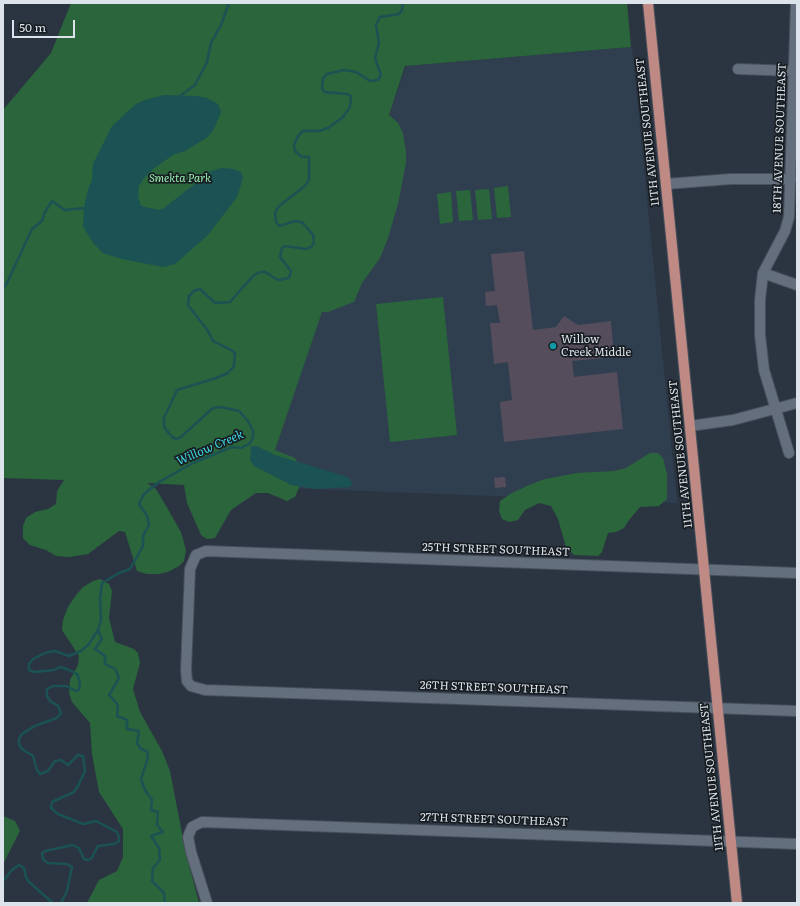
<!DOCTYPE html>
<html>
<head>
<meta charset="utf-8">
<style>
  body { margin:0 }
  #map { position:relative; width:800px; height:906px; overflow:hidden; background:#2b3542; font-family:Literata,serif }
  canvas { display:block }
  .frame { position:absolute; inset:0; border:4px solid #dce3eb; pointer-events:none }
  .scale { position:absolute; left:12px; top:20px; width:63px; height:18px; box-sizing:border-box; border:2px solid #dce3eb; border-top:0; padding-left:5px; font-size:12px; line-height:14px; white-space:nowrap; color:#dce3eb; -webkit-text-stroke:3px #181d22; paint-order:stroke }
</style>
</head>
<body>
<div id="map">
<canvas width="800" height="906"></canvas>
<div class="frame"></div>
<div class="scale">50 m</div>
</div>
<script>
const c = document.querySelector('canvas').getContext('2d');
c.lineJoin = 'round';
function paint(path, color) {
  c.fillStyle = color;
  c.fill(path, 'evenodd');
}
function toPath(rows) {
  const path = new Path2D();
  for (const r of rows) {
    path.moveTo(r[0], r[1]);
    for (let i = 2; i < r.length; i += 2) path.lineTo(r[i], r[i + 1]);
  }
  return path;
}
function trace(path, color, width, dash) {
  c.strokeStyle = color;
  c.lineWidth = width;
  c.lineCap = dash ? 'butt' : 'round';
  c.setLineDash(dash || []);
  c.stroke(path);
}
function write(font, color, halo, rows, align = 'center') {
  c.font = font + ' Literata,serif';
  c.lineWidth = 3.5;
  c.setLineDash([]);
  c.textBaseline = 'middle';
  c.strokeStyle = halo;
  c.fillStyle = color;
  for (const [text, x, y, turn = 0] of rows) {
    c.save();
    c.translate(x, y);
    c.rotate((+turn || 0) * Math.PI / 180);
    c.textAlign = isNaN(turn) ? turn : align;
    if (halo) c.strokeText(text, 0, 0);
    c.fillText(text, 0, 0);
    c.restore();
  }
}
paint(toPath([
  [632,47,677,503,262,487,406,66]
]), '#303f50');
paint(toPath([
  [71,3,627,3,631,47,405,66,389,115,398,123,403,133,406,152,406,163,398,204,388,238,380,258,362,283,354,302,328,312,322,312,275,450,295,458,299,465,300,485,295,497,287,501,268,493,256,493,231,510,215,538,207,539,201,535,187,503,184,485,147,483,156,489,162,499,181,532,186,550,184,561,179,566,168,572,158,574,147,574,137,571,125,532,119,531,88,554,69,557,56,556,46,550,30,545,23,538,23,526,26,518,35,512,48,509,56,504,57,491,64,480,3,478,3,110,51,53],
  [508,186,511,217,497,218,494,188],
  [489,189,492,219,478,220,475,190],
  [470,190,473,220,459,221,456,191],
  [451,192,453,222,440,224,437,194],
  [443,297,457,435,390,442,376,304],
  [650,453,658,453,663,458,667,474,667,499,659,506,640,507,629,520,624,528,616,532,608,533,602,552,598,556,574,555,566,547,558,519,551,506,539,503,525,510,518,520,509,522,502,519,499,511,500,501,510,494,529,485,545,479,577,473,614,471,626,468],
  [100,579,109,584,112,591,109,618,115,642,134,649,138,653,140,663,133,689,140,712,162,751,170,771,185,849,199,903,87,903,99,880,117,871,123,857,123,829,99,792,92,754,90,723,72,702,69,693,70,680,78,665,79,656,62,630,63,620,68,607,76,595,83,587,93,581],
  [3,816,15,821,20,831,3,864]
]), '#2a653c');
paint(toPath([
  [164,95,196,96,207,98,218,104,221,112,215,127,208,137,185,151,173,155,153,169,143,179,139,186,138,196,141,206,159,210,164,208,211,171,222,168,233,169,241,172,243,178,237,197,208,235,175,264,163,267,122,259,103,253,93,243,83,226,84,208,88,189,92,180,93,164,112,126,136,104,148,99],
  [251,446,257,446,275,455,348,477,352,483,351,487,315,489,291,485,254,466,250,460]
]), '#1b5254');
trace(toPath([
  [180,96,195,85,207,62,211,43,221,25,229,3],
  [3,288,6,285,32,229,42,221,44,214,52,201,65,210,85,208],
  [98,630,102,639,95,649,105,656,105,664,115,669,119,678,109,695,118,705,117,716,127,720,127,729,139,731,137,743,141,749,147,751,148,758,141,779,145,790,152,800,151,810,158,812,157,825,163,832,151,836,159,848,160,860,153,868,152,881,164,893,165,903],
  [3,892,3,881,12,870,19,865,24,868,26,877,29,882,53,903],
  [61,903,67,891,72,867,67,864,48,863,43,859,42,853,45,851,73,845,79,848,84,859,88,860,91,859,98,846,114,844,119,841,119,837,117,832,96,821,83,824,58,814,51,808,52,802,74,792,78,786,85,771,83,756,78,755,68,765,61,760,55,761,48,771,40,774,37,770,33,756,22,749,19,744,19,739,21,735,28,730,37,725,57,718,61,713,58,706,50,701,47,696,47,689,53,686,66,686,76,691,79,690,80,683,77,674,65,668,69,670,60,667,54,670,35,672,29,670,29,664,33,659,45,653,55,651,69,656,81,651,89,644,98,630,101,620,100,599,102,583,119,573,130,569,143,546,143,536,149,525,147,516,139,504,144,494,159,482,193,463,232,447,241,448,249,444,253,438,253,431,248,421,239,411,221,407,213,408,181,437,177,439,172,437,164,427,164,418,177,390,216,378,228,373,234,366,235,353,231,350,213,341,208,331,188,305,189,296,194,291,200,289,215,303,230,302,253,276,260,272,265,272,278,280,289,278,291,271,280,257,282,248,285,246,306,249,311,247,314,243,313,235,303,223,296,221,279,226,276,222,275,213,278,207,306,185,309,179,309,157,302,157,295,151,294,145,298,136,303,131,319,131,328,128,343,117,350,107,351,96,347,94,325,92,322,89,323,78,327,74,344,70,356,72,370,81,378,80,381,75,375,58,379,43,376,25,380,17,399,14,402,10,403,3]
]), '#1b5254', 2.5);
paint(toPath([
  [524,251,533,330,556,327,564,316,578,325,611,321,614,357,572,361,574,377,617,372,623,429,504,442,500,402,512,400,508,362,494,364,490,323,500,323,497,305,486,306,485,292,495,291,491,254],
  [505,477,506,487,495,488,494,478]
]), '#554d5c');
const minor = toPath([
  [738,69,794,71],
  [666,184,731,179,791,179],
  [763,273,797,285],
  [690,426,733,420,797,403],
  [789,453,764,370,760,335,760,300,763,273,785,231,789,217,796,3],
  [797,573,206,551,196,555,190,569,186,670,187,681,191,686,205,690,797,711],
  [207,903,191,852,188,837,192,827,202,822,797,844]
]);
const major = toPath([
  [648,3,737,903]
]);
trace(minor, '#48505b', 12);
trace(major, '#48505b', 12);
trace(minor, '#646f7d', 10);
trace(major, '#bf8984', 10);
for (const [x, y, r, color] of [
  [553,346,4,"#0f9aa8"]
]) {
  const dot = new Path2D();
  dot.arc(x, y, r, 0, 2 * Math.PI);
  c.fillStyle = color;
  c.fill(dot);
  trace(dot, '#181d22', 1.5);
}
write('11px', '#dce3eb', '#181d22', [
  ["11TH AVENUE SOUTHEAST",648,132,-96],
  ["18TH AVENUE SOUTHEAST",780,138,-88],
  ["11TH AVENUE SOUTHEAST",681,454,-96],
  ["25TH STREET SOUTHEAST",496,550,2],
  ["26TH STREET SOUTHEAST",494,688,2],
  ["11TH AVENUE SOUTHEAST",712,777,-96],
  ["27TH STREET SOUTHEAST",494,820,2]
]);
write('italic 11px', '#98efae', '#181d22', [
  ["Smekta Park",180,179]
]);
write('11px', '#dce3eb', '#181d22', [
  ["Willow",561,340],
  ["Creek Middle",561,353]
], 'left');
write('italic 12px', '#3ed8df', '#181d22', [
  ["Willow Creek",210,448,-23]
]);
</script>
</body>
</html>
